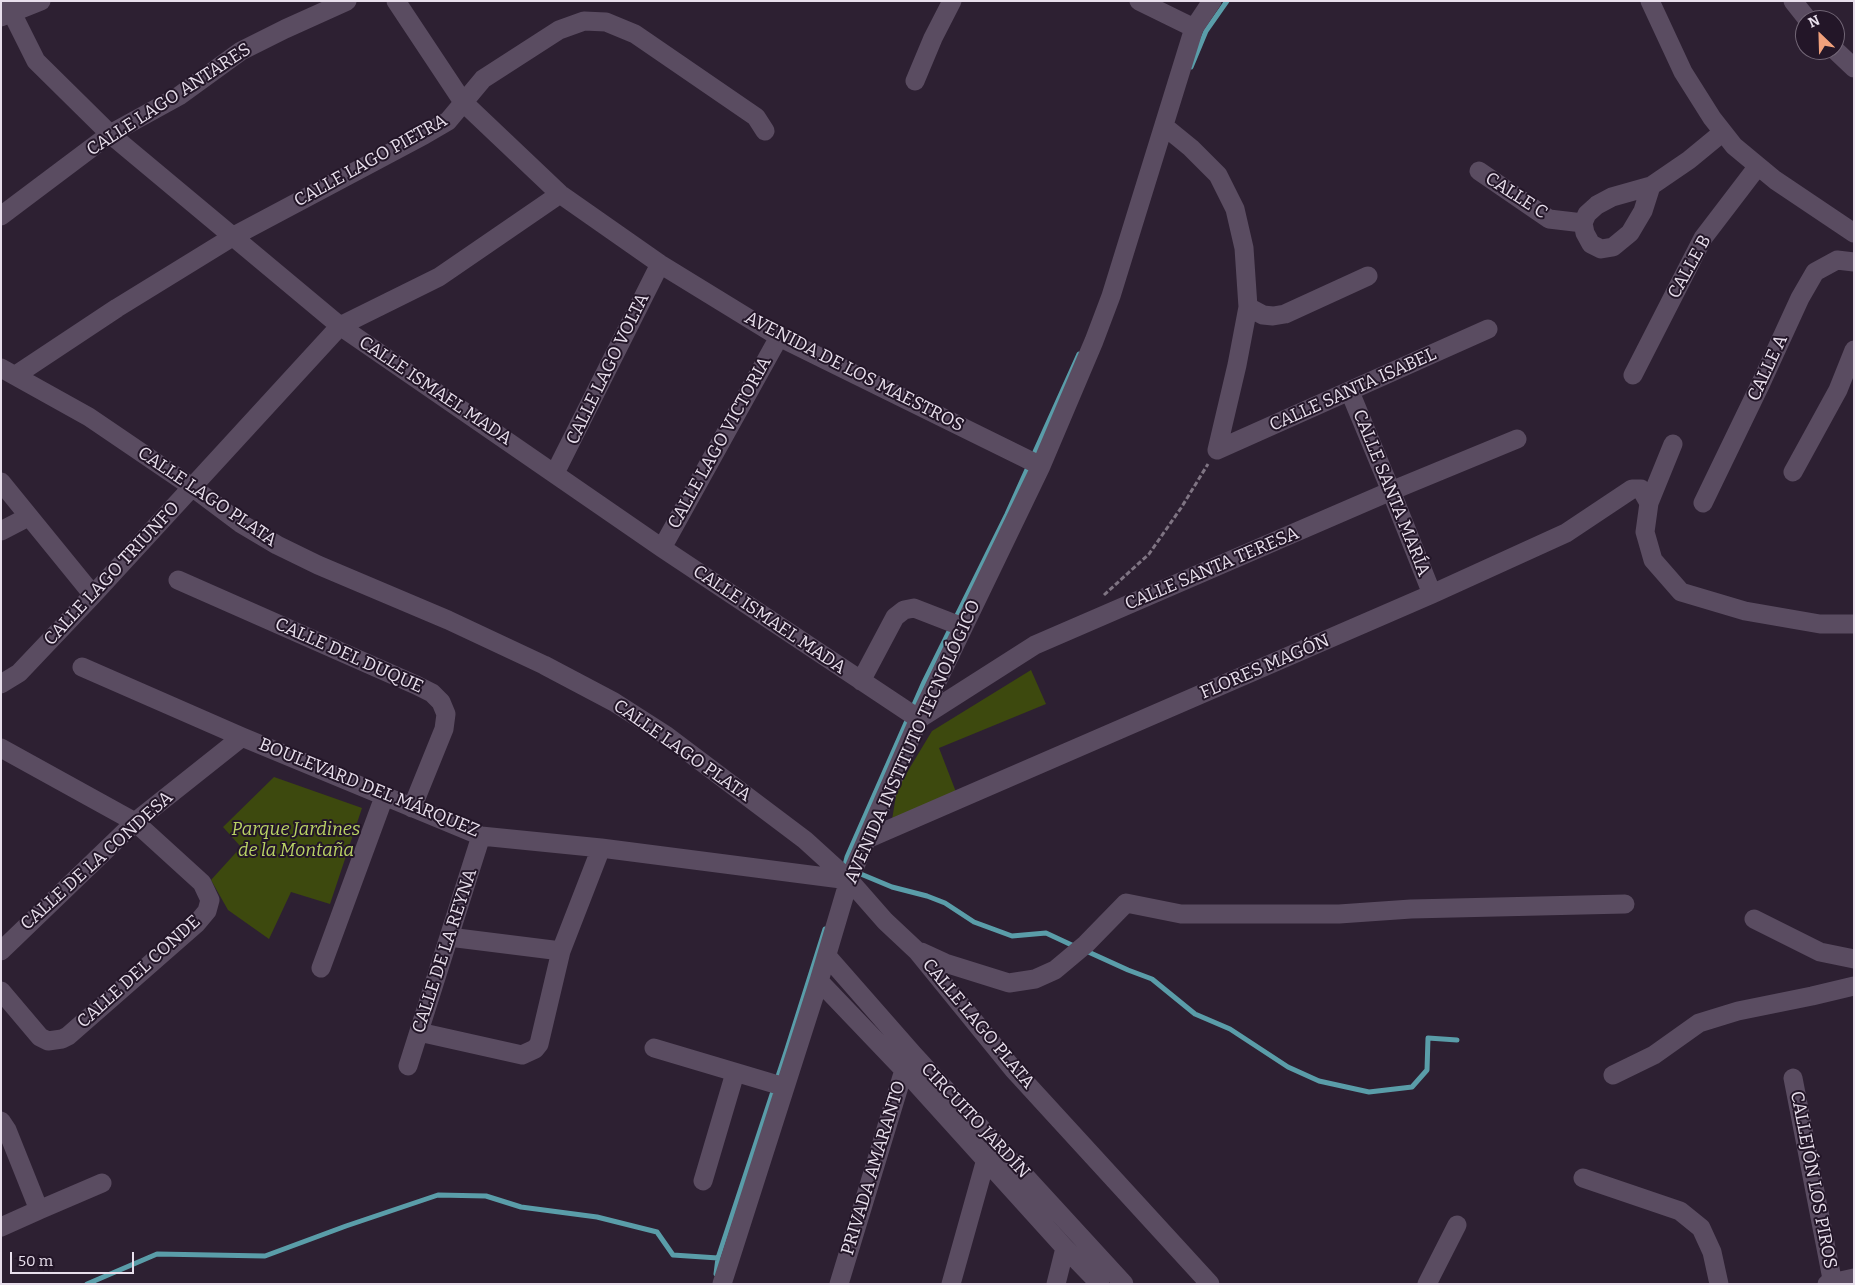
<!DOCTYPE html>
<html>
<head>
<meta charset="utf-8">
<style>
  body { margin:0 }
  #map { position:relative; width:1855px; height:1285px; overflow:hidden; background:#2d2032; font-family:Bitter,serif }
  canvas { display:block }
  .frame { position:absolute; inset:0; border:2px solid #e8dfec; pointer-events:none }
  .north { position:absolute; left:1795px; top:10px; width:50px; height:50px; box-sizing:border-box; background:#231628; border:1px solid #726676; border-radius:50%; rotate:336deg; font-size:14px; font-weight:700; line-height:20px; text-align:center; color:#e8dfec }
  .north::after { content:''; display:block; margin:auto; width:18px; height:22px; background:#f1a17c; clip-path:polygon(50% 0,100% 100%,50% 72%,0 100%) }
  .scale { position:absolute; left:10px; top:1252px; width:124px; height:22px; box-sizing:border-box; border:2px solid #e8dfec; border-top:0; padding-left:6px; font-size:15px; line-height:18px; white-space:nowrap; color:#e8dfec; -webkit-text-stroke:4px #231628; paint-order:stroke }
</style>
</head>
<body>
<div id="map">
<canvas width="1855" height="1285"></canvas>
<div class="frame"></div>
<div class="north">N</div>
<div class="scale">50 m</div>
</div>
<script>
const c = document.querySelector('canvas').getContext('2d');
c.lineJoin = 'round';
function paint(path, color) {
  c.fillStyle = color;
  c.fill(path, 'evenodd');
}
function toPath(rows) {
  const path = new Path2D();
  for (const r of rows) {
    path.moveTo(r[0], r[1]);
    for (let i = 2; i < r.length; i += 2) path.lineTo(r[i], r[i + 1]);
  }
  return path;
}
function trace(path, color, width, dash) {
  c.strokeStyle = color;
  c.lineWidth = width;
  c.lineCap = dash ? 'butt' : 'round';
  c.setLineDash(dash || []);
  c.stroke(path);
}
function write(font, color, halo, rows, align = 'center') {
  c.font = font + ' Bitter,serif';
  c.lineWidth = 4;
  c.setLineDash([]);
  c.textBaseline = 'middle';
  c.strokeStyle = halo;
  c.fillStyle = color;
  for (const [text, x, y, turn = 0] of rows) {
    c.save();
    c.translate(x, y);
    c.rotate((+turn || 0) * Math.PI / 180);
    c.textAlign = isNaN(turn) ? turn : align;
    if (halo) c.strokeText(text, 0, 0);
    c.fillText(text, 0, 0);
    c.restore();
  }
}
paint(toPath([
  [1031,670,1046,704,939,748,956,792,892,820,897,789,932,731],
  [274,777,362,808,330,904,291,892,269,939,228,910,211,880,241,847,223,827]
]), '#3d490e');
trace(toPath([
  [1191,67,1206,31,1227,1],
  [844,869,847,857,924,682,1007,514,1079,354],
  [856,872,892,887,927,896,945,903,974,922,1012,936,1046,933,1076,947],
  [1084,950,1128,970,1152,979,1195,1014,1230,1029,1288,1067,1319,1081,1369,1092,1412,1087,1427,1070,1428,1038,1457,1040],
  [716,1274,718,1258,787,1049,825,929],
  [87,1284,157,1254,265,1256,346,1226,438,1195,486,1196,521,1207,597,1217,657,1232,673,1255,718,1258]
]), '#5a9da9', 5);
trace(toPath([
  [1104,595,1149,554,1181,508,1208,464]
]), '#7f7483', 3, [5, 2.5]);
trace(toPath([
  [10,1,12,13,36,61,110,134,340,326,662,548,919,719,1035,645,1391,491,1517,439],
  [396,1,463,102,560,194,660,264,779,337,1041,466],
  [1139,1,1194,28],
  [1650,1,1683,72,1712,118,1734,146,1775,180,1854,233],
  [1793,1,1808,20],
  [1,17,41,1],
  [1835,50,1854,68],
  [915,81,933,38,952,1],
  [1164,126,1191,148,1218,175,1235,209,1244,248,1248,307,1237,365,1217,450],
  [1479,171,1549,219,1583,223],
  [1651,186,1643,211,1630,233,1613,247,1601,249,1591,244,1585,233,1583,223,1587,214,1597,205,1612,197,1651,186,1689,160,1723,132],
  [1,216,110,134,179,96,241,51,285,29,347,1],
  [1248,307,1263,315,1273,316,1285,314,1368,276],
  [1,368,89,417,192,487,240,523,277,545,318,565,448,620,544,665,614,702,667,736,805,840,849,880,885,921,917,951,1013,1069,1210,1284],
  [16,375,117,308,234,236,424,135,448,121,483,79,559,30,584,21,606,22,635,34,756,117,765,131],
  [1633,375,1703,238,1758,166],
  [1350,392,1391,491,1432,594],
  [1673,444,1649,503,1645,532,1653,560,1681,592,1745,611,1820,624,1854,624],
  [1217,450,1488,329],
  [1793,472,1838,390,1854,350],
  [555,473,660,264],
  [1,482,93,595],
  [1703,503,1761,383,1800,298,1815,272,1837,260,1854,262],
  [1,531,28,517],
  [662,548,779,337],
  [178,580,416,685,432,693,441,702,446,714,444,729,412,808],
  [82,667,242,737,481,836,601,848,849,880],
  [861,681,895,617,904,610,914,608,963,627],
  [1,684,19,673,93,595,340,326,439,277,560,194],
  [1,748,135,822,202,883,210,900,207,911,197,923,68,1036,62,1039,48,1041,40,1037,1,991],
  [867,839,1432,594,1566,533,1632,489,1641,489,1649,503],
  [1754,919,1820,952,1854,959],
  [449,937,561,951],
  [1,951,135,822,242,737],
  [921,952,945,963,1009,983,1035,979,1055,970,1086,944,1126,903,1181,914,1339,914,1411,909,1625,904],
  [827,956,913,1054,1124,1284],
  [321,968,384,797],
  [819,981,904,1070,1065,1248,1100,1284],
  [419,1032,513,1053,522,1055,535,1049,539,1044,561,951,601,848],
  [654,1048,785,1087],
  [408,1066,481,836],
  [1613,1075,1654,1055,1699,1023,1738,1011,1812,996,1854,986],
  [1793,1078,1833,1284],
  [1,1121,7,1130,39,1210,1,1227],
  [1583,1178,1680,1211,1701,1228,1712,1252,1719,1284],
  [703,1181,735,1073],
  [39,1210,102,1183],
  [722,1284,819,981,849,880,919,719,1041,466,1094,341,1111,296,1194,28,1212,1],
  [839,1284,904,1070,909,1062],
  [951,1284,986,1159],
  [1056,1284,1065,1248],
  [1427,1284,1457,1225],
  [1827,1284,1854,1278]
]), '#5a4c61', 19);
write('18px', '#e8dfec', '#231628', [
  ["CALLE LAGO ANTARES",169,100,-33],
  ["CALLE LAGO PIETRA",371,161,-29],
  ["CALLE C",1516,196,33],
  ["CALLE B",1690,267,-61],
  ["CALLE A",1768,368,-65],
  ["CALLE LAGO VOLTA",608,369,-64],
  ["AVENIDA DE LOS MAESTROS",854,372,27],
  ["CALLE SANTA ISABEL",1353,390,-24],
  ["CALLE ISMAEL MADA",435,391,34],
  ["CALLE LAGO VICTORIA",720,443,-61],
  ["CALLE SANTA MARÍA",1391,493,68],
  ["CALLE LAGO PLATA",207,497,34],
  ["CALLE SANTA TERESA",1212,569,-23],
  ["CALLE LAGO TRIUNFO",112,574,-47],
  ["CALLE ISMAEL MADA",769,620,34],
  ["CALLE DEL DUQUE",349,656,24],
  ["FLORES MAGÓN",1265,667,-23],
  ["AVENIDA INSTITUTO TECNOLÓGICO",913,742,-66],
  ["CALLE LAGO PLATA",682,751,35],
  ["BOULEVARD DEL MÁRQUEZ",369,788,22],
  ["CALLE DE LA CONDESA",97,861,-42],
  ["CALLE DE LA REYNA",445,951,-72],
  ["CALLE DEL CONDE",139,972,-42],
  ["CALLE LAGO PLATA",978,1024,50],
  ["CIRCUITO JARDÍN",975,1121,47],
  ["PRIVADA AMARANTO",874,1168,-73],
  ["CALLEJÓN LOS PIROS",1813,1180,79]
]);
write('italic 18px', '#bad365', '#231628', [
  ["Parque Jardines",296,830],
  ["de la Montaña",296,851]
]);
</script>
</body>
</html>
